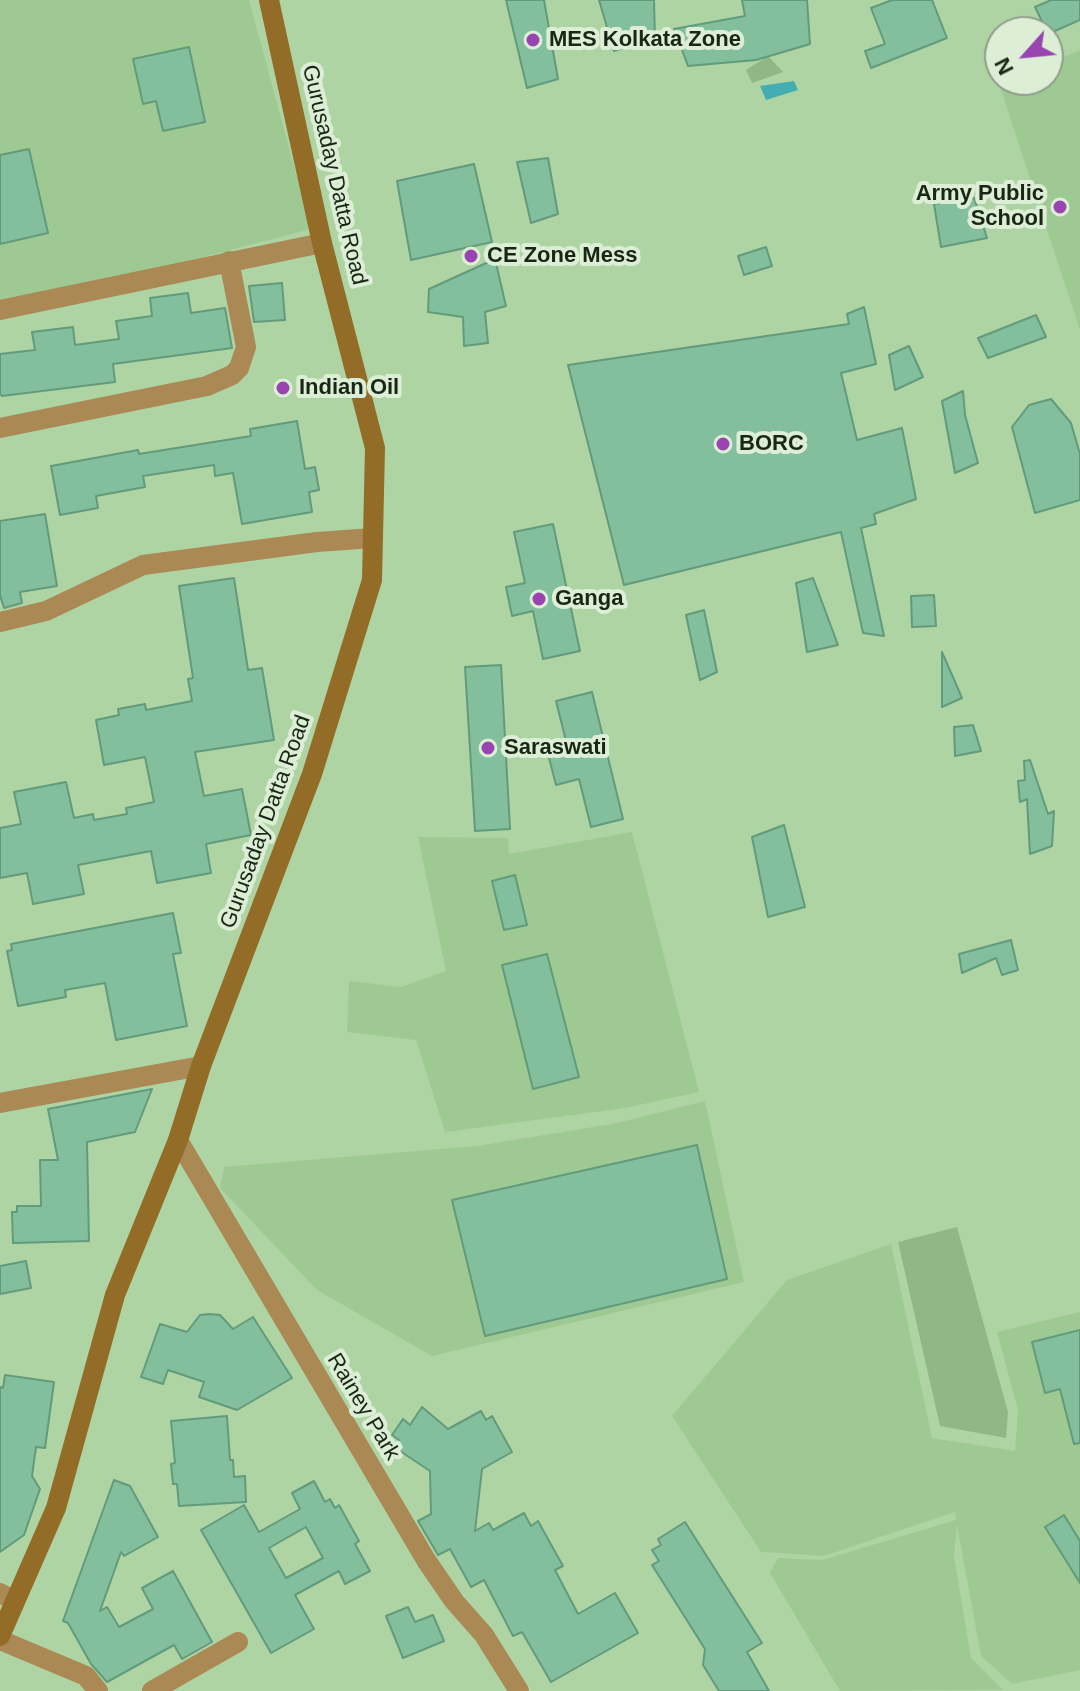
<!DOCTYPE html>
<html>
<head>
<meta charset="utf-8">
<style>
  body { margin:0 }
  #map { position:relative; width:1080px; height:1691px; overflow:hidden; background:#afd4a4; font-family:Arial,sans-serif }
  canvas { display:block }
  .north { position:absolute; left:984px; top:16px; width:80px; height:80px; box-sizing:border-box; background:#dcefd6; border:2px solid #8e9f88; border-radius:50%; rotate:243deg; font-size:22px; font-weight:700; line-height:32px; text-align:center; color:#182614 }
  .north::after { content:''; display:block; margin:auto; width:28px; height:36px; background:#9a44b1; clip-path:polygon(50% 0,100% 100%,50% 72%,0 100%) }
</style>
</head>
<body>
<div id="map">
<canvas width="1080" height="1691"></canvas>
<div class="north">N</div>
</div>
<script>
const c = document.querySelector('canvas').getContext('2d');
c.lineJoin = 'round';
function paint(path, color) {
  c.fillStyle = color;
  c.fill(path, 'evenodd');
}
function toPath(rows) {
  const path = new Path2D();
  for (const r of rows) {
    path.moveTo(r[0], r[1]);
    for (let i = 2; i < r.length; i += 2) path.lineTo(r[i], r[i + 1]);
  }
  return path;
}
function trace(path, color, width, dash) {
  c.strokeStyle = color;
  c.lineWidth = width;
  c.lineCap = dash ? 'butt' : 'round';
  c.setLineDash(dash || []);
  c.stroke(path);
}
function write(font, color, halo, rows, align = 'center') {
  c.font = font + ' Arial,sans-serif';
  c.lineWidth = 8;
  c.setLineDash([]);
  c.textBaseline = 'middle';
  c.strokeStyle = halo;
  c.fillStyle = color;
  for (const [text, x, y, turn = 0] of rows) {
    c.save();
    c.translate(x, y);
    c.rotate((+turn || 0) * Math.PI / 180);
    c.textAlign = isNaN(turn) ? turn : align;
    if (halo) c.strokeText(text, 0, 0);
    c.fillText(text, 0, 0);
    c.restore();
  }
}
paint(toPath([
  [0,0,249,0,311,229,0,310],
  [1080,50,1080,330,999,84,1008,80,1048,80,1048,63],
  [632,832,699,1092,625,1108,445,1132,416,1040,347,1032,349,981,401,987,446,971,418,837,508,838,509,854],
  [705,1101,744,1282,432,1356,317,1290,220,1188,224,1167,477,1146,617,1123],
  [891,1244,932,1438,1015,1451,1018,1410,997,1332,1080,1312,1080,1670,1012,1684,981,1656,957,1525,954,1556,971,1658,1003,1690,840,1691,770,1573,778,1558,822,1560,956,1520,955,1512,824,1556,761,1552,672,1416,787,1280]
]), '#9fc993');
paint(toPath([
  [768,56,783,72,752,83,746,70],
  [957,1227,1008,1412,1006,1438,940,1426,898,1242]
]), '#92b787');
paint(toPath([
  [794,81,798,90,766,100,760,86]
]), '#43aeb2');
const building = toPath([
  [506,0,544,0,558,79,527,88,506,0],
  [599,0,654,0,655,38,614,51,599,0],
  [742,0,807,0,810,44,756,60,688,66,674,29,745,16,742,0],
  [892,0,932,0,947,38,871,68,865,51,885,44,871,8,892,0],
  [1051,0,1080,0,1080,20,1048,34,1035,7,1051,0],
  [189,47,205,122,163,131,156,101,143,104,133,59,189,47],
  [29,149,48,233,0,244,0,155,29,149],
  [548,158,558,214,531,223,517,162,548,158],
  [474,164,492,242,411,260,397,181,474,164],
  [974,198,987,238,941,247,934,204,974,198],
  [766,247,772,266,744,275,738,256,766,247],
  [495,259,506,306,485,312,488,343,464,346,463,317,428,312,429,289,495,259],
  [282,283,285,320,254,322,249,286,282,283],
  [188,293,191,313,225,308,232,348,113,364,115,382,2,396,0,394,0,354,35,350,32,332,73,327,75,345,119,339,116,321,152,316,150,298,188,293],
  [864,307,876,364,841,373,857,440,902,428,916,499,874,514,876,524,861,528,884,636,863,633,841,532,624,585,568,365,849,324,847,314,864,307],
  [1036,315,1046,337,988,358,978,338,1036,315],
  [909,346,923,377,895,390,889,355,909,346],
  [963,391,965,415,978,463,955,473,942,401,963,391],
  [1051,399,1071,423,1080,454,1080,500,1035,513,1012,427,1029,405,1051,399],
  [297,421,305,469,315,467,319,490,309,492,312,512,242,524,233,473,215,476,214,465,143,476,145,487,96,496,98,508,60,515,51,466,138,450,139,454,251,436,250,429,297,421],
  [45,514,57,586,20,592,22,603,4,608,0,595,0,521,45,514],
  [553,524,580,651,543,659,533,611,512,616,506,587,525,583,514,532,553,524],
  [234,578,248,670,262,668,274,740,195,752,204,796,242,789,251,835,206,844,211,873,157,883,151,851,78,865,84,894,33,904,27,873,0,878,0,828,21,824,14,792,66,782,74,818,93,814,94,820,127,814,126,808,154,802,145,757,104,765,96,720,119,715,118,709,145,704,146,710,192,701,188,679,193,678,179,586,234,578],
  [813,578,838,645,807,652,796,583,813,578],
  [934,595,936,626,912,627,911,596,934,595],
  [704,610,717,672,700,680,686,615,704,610],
  [942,652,962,698,942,707,942,652],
  [501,665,510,829,475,831,465,667,501,665],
  [592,692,623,819,591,827,579,779,556,785,548,754,568,749,556,701,592,692],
  [973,725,981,751,955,756,954,727,973,725],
  [1030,760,1048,814,1054,811,1052,846,1030,854,1027,799,1020,802,1018,781,1025,780,1024,761,1030,760],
  [784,825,805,907,768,917,752,837,784,825],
  [515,875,527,925,504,930,492,881,515,875],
  [173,913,181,953,173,954,187,1026,116,1040,105,983,65,990,66,997,18,1006,7,951,12,950,11,944,173,913],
  [1011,940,1018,970,1002,975,996,958,962,973,959,954,1011,940],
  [547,954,579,1077,533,1089,502,965,547,954],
  [152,1089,135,1132,87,1142,89,1241,13,1243,12,1212,17,1212,17,1206,41,1206,40,1160,58,1160,48,1109,152,1089],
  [697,1145,727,1279,485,1336,452,1200,697,1145],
  [26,1261,31,1288,0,1294,0,1266,26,1261],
  [210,1314,220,1315,233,1329,253,1317,292,1378,237,1410,199,1397,204,1382,168,1370,163,1384,141,1377,160,1324,187,1332,200,1315,210,1314],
  [1080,1330,1080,1443,1074,1444,1060,1389,1045,1393,1032,1342,1080,1330],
  [5,1375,54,1382,45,1448,36,1447,32,1476,40,1489,24,1535,0,1552,0,1387,3,1388,5,1375],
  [422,1407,448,1429,481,1411,486,1420,492,1416,512,1452,482,1469,475,1531,489,1523,493,1530,524,1513,531,1526,538,1521,563,1566,555,1570,578,1614,615,1593,638,1633,551,1682,522,1632,513,1636,484,1580,471,1587,450,1549,438,1555,418,1521,431,1514,430,1471,394,1447,399,1440,392,1435,403,1419,410,1425,422,1407],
  [227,1416,230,1460,233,1460,234,1477,245,1476,246,1502,179,1506,177,1484,173,1484,171,1464,175,1463,171,1421,227,1416],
  [114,1480,130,1486,158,1537,124,1556,121,1552,100,1611,107,1607,119,1627,153,1609,142,1588,173,1571,212,1642,182,1659,174,1645,107,1682,91,1664,68,1623,63,1621,114,1480],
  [314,1481,325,1502,330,1499,335,1508,339,1505,359,1541,355,1544,370,1571,345,1584,339,1571,295,1595,314,1629,271,1653,201,1530,244,1505,259,1532,300,1509,292,1493,314,1481],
  [306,1527,323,1558,286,1578,269,1548,306,1527],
  [1064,1515,1080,1541,1080,1583,1045,1527,1064,1515],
  [685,1522,762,1643,747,1652,769,1691,719,1691,703,1665,705,1649,652,1565,659,1561,652,1550,661,1545,658,1539,685,1522],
  [408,1607,415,1622,433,1615,444,1641,403,1658,386,1616,408,1607]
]);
paint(building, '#84bf9d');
trace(building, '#629b7b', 2);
trace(toPath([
  [0,310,322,243],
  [0,428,207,386,232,375,239,368,246,347,229,261],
  [0,622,46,611,143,565,317,542,373,538],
  [0,1103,201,1066],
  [178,1140,426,1560,454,1601,484,1635,519,1691],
  [0,1593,15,1601],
  [0,1640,86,1676,98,1691],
  [152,1691,238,1642]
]), '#aa8954', 20);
trace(toPath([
  [0,1636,56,1508,115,1295,178,1140,201,1066,312,774,372,580,375,448,322,243,269,0]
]), '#936c27', 20);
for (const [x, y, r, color] of [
  [533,40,8,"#9a44b1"],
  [1060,207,8,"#9a44b1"],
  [471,256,8,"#9a44b1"],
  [283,388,8,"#9a44b1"],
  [723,444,8,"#9a44b1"],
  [539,599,8,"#9a44b1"],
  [488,748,8,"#9a44b1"]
]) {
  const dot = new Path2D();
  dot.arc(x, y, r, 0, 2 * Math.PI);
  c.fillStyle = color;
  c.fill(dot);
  trace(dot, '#dcefd6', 3);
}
write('bold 22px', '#182614', '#dcefd6', [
  ["MES Kolkata Zone",549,40],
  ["Army Public",1044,194,"right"],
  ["School",1044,219,"right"],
  ["CE Zone Mess",487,256],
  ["Indian Oil",299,388],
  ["BORC",739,444],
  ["Ganga",555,599],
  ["Saraswati",504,748]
], 'left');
write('22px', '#182614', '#dcefd6', [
  ["Gurusaday Datta Road",334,175,77],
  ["Gurusaday Datta Road",266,822,-70],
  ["Rainey Park",363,1407,59]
]);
</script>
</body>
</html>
